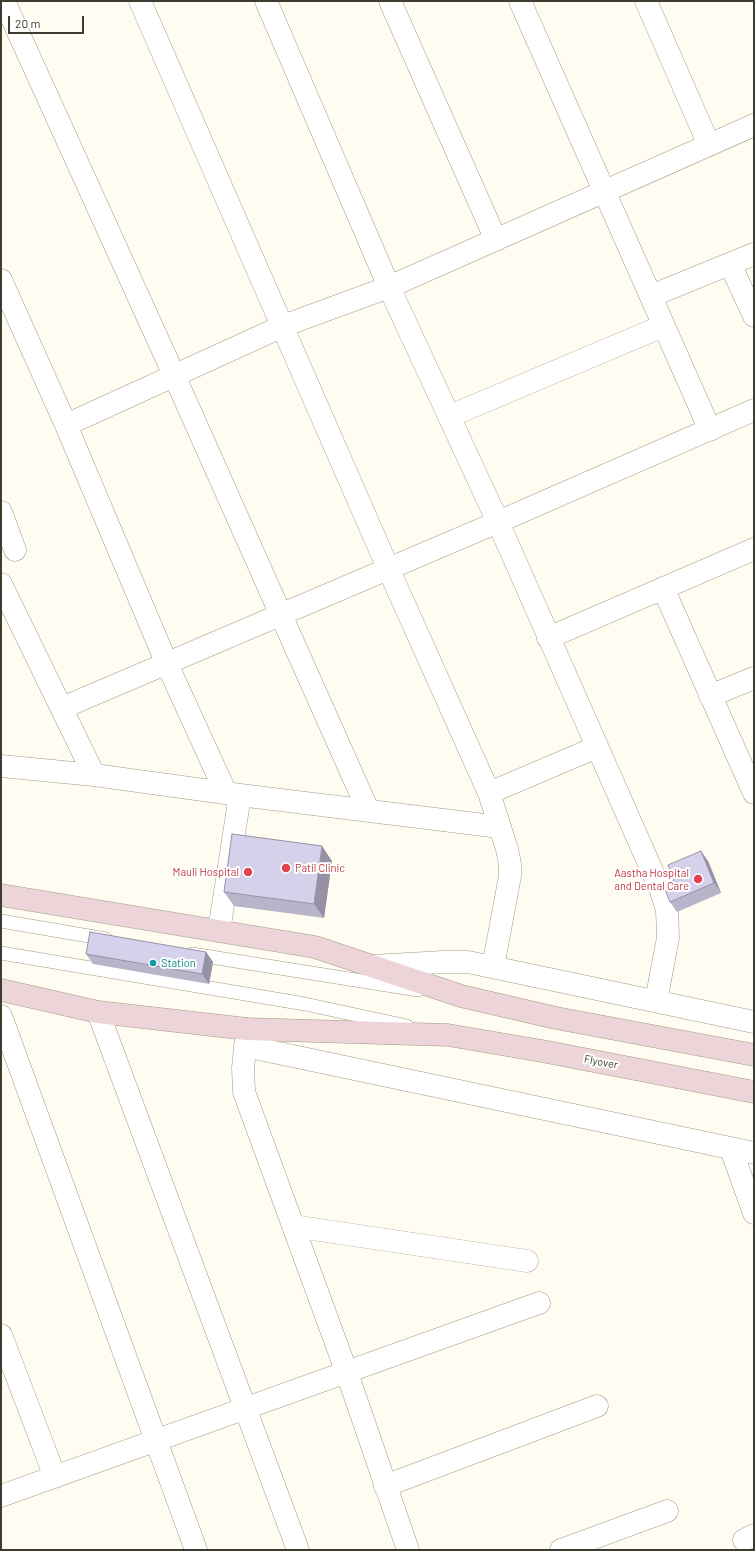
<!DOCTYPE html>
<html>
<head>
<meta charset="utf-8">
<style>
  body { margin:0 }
  #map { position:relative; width:755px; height:1551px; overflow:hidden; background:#fffcf1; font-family:Barlow,sans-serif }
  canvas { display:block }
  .frame { position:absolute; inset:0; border:2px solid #3e3b31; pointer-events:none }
  .scale { position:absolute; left:8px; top:16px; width:76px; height:18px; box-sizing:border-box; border:2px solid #3e3b31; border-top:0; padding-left:5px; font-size:12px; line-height:14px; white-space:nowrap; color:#3e3b31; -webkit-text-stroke:3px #fff; paint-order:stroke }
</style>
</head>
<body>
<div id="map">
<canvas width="755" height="1551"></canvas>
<div class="frame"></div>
<div class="scale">20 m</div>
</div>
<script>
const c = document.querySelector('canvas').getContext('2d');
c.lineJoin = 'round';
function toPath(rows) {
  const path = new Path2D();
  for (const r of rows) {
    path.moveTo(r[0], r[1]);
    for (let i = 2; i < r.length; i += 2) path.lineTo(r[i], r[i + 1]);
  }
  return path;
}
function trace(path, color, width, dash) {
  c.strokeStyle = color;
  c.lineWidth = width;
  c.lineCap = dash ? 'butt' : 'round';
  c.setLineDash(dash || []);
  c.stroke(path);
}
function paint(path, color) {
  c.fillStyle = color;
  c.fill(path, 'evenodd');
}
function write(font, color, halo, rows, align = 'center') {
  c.font = font + ' Barlow,sans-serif';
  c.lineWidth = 4;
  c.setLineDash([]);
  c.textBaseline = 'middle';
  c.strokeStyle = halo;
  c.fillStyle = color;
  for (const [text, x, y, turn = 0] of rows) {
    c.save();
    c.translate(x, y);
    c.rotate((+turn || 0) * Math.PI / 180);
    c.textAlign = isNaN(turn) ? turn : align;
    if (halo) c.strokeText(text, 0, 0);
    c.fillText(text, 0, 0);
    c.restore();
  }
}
const service = toPath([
  [1,921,106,939],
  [1,953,305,1004,407,1026],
  [192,954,418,990]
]);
const minor = toPath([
  [4,1,174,375,368,810],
  [140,1,388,568,489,793,507,849,510,864,510,876,493,967],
  [266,1,389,287,498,522,661,891,667,910,668,938,656,1001],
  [390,1,496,240],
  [520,1,710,430],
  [646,1,709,145],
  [730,264,754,316],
  [1,280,66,425,167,664,226,793],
  [651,296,754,254],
  [450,416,663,326],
  [66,425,283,326,389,287,754,125],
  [1,512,15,550],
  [1,584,94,775],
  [663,588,754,793],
  [548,638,754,549],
  [710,696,754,678],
  [62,708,498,522,754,410],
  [1,766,94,775,240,795,500,827],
  [489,793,597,747],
  [219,931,240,795],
  [371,966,444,962,468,962,754,1022],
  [98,1012,298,1550],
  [1,1016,196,1550],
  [247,1029,243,1068,244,1092,347,1373,408,1550],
  [245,1046,754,1153],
  [731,1149,754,1213],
  [293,1226,527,1261],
  [1,1335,55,1477],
  [385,1486,597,1406],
  [1,1496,539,1303],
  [744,1540,754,1535],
  [561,1550,667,1511]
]);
const secondary = toPath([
  [1,895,315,947,461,996,556,1018,754,1055],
  [1,990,98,1012,247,1029,448,1035,542,1051,754,1092]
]);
trace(service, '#a29a82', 14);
trace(minor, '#a29a82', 23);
trace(secondary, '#a29a82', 23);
trace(service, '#fff', 13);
trace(minor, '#fff', 22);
trace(secondary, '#ecd4d9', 22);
paint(toPath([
  [332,861,324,918,234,906,224,892],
  [708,861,721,893,677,912,670,902],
  [206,952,213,962,209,984,93,964,86,954]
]), '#b8b4ca');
paint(toPath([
  [322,846,332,861,324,918,314,904],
  [701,851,708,861,721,893,714,883],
  [206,952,213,962,209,984,202,974]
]), '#9692a4');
const building = toPath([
  [232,834,322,846,314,904,224,892,232,834],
  [701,851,714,883,670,902,663,885,674,880,668,865,701,851],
  [90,932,206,952,202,974,86,954,90,932]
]);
paint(building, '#d6d1eb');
trace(building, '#9692a4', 1);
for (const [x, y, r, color] of [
  [286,868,5,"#e0444e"],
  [248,872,5,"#e0444e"],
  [698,879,5,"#e0444e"],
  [153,963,4,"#0f9aa8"]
]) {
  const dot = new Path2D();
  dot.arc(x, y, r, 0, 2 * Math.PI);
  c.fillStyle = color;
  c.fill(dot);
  trace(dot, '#fff', 1.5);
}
write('11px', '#be3a42', '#fff', [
  ["Patil Clinic",295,868,"left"],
  ["Mauli Hospital",239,872],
  ["Aastha Hospital",689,873],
  ["and Dental Care",689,886]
], 'right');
write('11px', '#0d838f', '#fff', [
  ["Station",161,963]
], 'left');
write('11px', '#3e3b31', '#fff', [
  ["Flyover",601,1062,11]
]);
</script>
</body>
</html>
